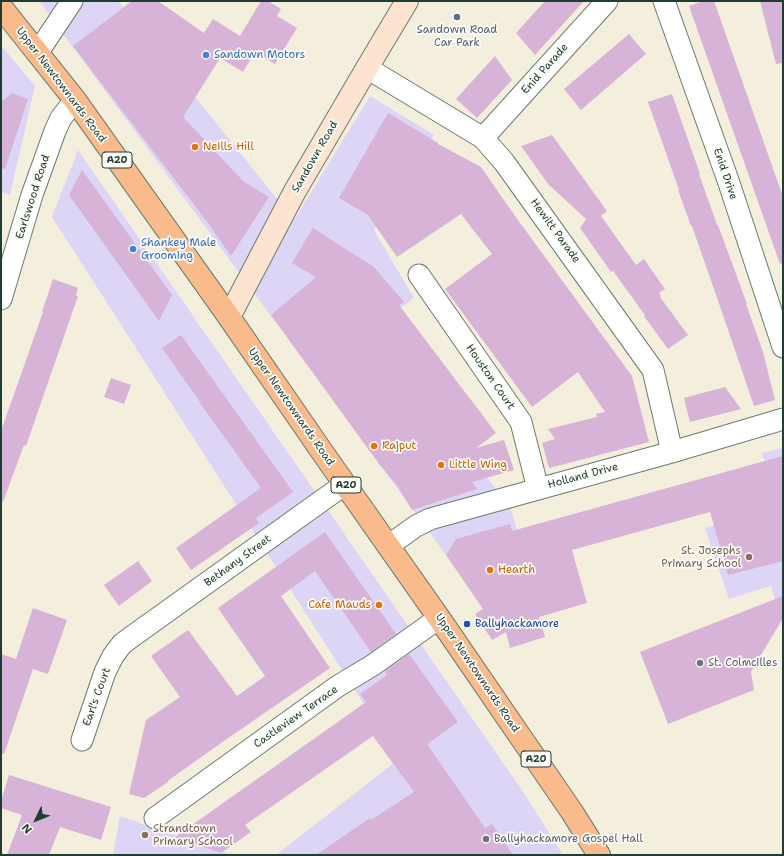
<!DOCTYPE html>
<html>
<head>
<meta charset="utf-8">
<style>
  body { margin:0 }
  #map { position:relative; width:784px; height:856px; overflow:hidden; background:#f4efdd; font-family:"Shantell Sans",sans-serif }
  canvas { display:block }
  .frame { position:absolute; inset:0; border:2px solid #1f3d34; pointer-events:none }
  .north { position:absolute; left:16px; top:800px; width:40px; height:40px; -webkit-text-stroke:3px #fdfcf7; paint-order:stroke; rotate:227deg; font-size:11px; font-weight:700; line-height:16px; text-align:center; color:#1f3d34 }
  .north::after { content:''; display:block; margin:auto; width:14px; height:18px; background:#1f3d34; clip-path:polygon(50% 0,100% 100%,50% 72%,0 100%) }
</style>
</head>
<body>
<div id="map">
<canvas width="784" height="856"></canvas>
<div class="frame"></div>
<div class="north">N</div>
</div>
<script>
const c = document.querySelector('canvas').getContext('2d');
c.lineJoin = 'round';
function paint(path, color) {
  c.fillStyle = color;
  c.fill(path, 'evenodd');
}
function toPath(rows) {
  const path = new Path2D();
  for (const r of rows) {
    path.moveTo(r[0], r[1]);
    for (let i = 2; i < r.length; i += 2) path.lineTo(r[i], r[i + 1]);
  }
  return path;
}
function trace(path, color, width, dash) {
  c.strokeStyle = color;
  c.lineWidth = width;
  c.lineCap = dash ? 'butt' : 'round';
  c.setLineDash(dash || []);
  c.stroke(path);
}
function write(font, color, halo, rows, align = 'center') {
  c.font = font + ' "Shantell Sans",sans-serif';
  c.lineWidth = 3.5;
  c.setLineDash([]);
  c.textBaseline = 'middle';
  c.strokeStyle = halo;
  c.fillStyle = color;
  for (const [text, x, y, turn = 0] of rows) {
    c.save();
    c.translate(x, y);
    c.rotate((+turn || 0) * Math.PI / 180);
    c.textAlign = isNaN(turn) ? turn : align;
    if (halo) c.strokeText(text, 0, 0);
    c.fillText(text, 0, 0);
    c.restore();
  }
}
paint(toPath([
  [39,1,118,1,294,220,370,96,434,135,374,230,414,298,372,330,510,507,532,579,476,596,316,377],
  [1,45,35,86,10,195,1,192],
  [78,150,524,793,563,855,276,855,399,759,52,217],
  [783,448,783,625,771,586,729,599,705,528,779,508,762,453],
  [120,816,232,855,113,855]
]), '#dcd5f6');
paint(toPath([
  [132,1,158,1,204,33,213,19,240,36,261,1,268,1,281,9,277,16,297,28,275,64,255,52,243,72,220,58,183,117,243,181,269,197,231,256,208,223,73,46],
  [545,1,584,1,535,55,516,33],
  [703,1,714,1,783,197,783,263,780,264,689,6],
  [760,1,783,1,783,63,776,64],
  [629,34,646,54,581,110,564,89],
  [495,56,512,80,477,118,456,99],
  [12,93,28,99,5,169,1,168,1,102],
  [672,94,700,174,699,174,717,225,718,225,747,304,746,304,763,352,775,400,754,406,724,318,692,226,691,226,678,190,679,190,648,102],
  [388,113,438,143,438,144,481,167,515,216,632,376,649,442,549,468,542,443,555,439,548,429,597,417,596,414,605,412,578,372,532,407,445,289,492,254,461,214,397,257,368,215,339,198],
  [552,135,607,211,601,216,636,265,644,259,665,289,659,293,661,296,660,297,688,335,668,349,644,316,645,315,613,271,611,272,580,228,586,219,548,184,521,146],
  [82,170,172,295,159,321,69,195],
  [313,228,374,267,404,302,399,305,496,433,476,448,504,440,514,470,472,482,477,489,412,510,396,484,379,464,271,315,316,277,292,263],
  [53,279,78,288,76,296,78,296,26,446,24,445,3,502,1,502,1,431,43,312,42,312],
  [181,335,293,492,256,518,259,523,191,570,176,548,261,488,200,403,200,402,162,348],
  [111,378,131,385,124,404,104,397],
  [725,387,741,409,690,422,684,398],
  [783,456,783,561,728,575,710,512,572,550,587,603,539,617,545,637,510,648,506,632,492,640,475,614,483,609,446,555,456,539,510,524,512,531],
  [325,532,396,634,371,652,315,571,281,596,330,668,221,743,169,780,168,782,144,798,129,794,146,720,180,697,151,656,188,630,237,696,265,676,218,608],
  [138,561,152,581,119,606,104,585],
  [783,596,783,618,751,672,754,690,668,724,640,652],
  [33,608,67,620,48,674,33,669,4,754,1,753,1,654,16,659],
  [409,654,458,722,427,744,485,828,492,824,513,855,316,855,370,818,371,820,414,792,373,736,245,825,251,832,221,853,175,837,366,702,360,694,387,675,385,671],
  [9,775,111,807,101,840,60,827,49,855,7,855,22,815,1,808,1,801]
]), '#d6b3d7');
const street = toPath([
  [664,1,729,183,783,347],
  [38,52,72,1],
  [367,68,483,138,504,162,653,370,672,452],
  [483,138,607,1],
  [419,275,521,422,538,489],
  [1,299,32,195,55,131,61,118,75,100],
  [388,546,416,526,430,519,672,452,783,419],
  [82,740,105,672,113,656,122,644,130,638,345,484],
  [155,818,338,686,373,665,439,618]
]);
const secondary = toPath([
  [229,317,295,191,367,68,407,1]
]);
const primary = toPath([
  [1,7,75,100,229,317,325,456,439,618,572,812,599,855]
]);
trace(street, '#6a7b6f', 23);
trace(secondary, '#6a7b6f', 24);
trace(primary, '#6a7b6f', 24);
trace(street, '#fff', 21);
trace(secondary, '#fde4d1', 22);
trace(primary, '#fabb8c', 22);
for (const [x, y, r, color] of [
  [457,17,4,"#5c6f8a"],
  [206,55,4,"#3f7fe0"],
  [195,147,4,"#e8710a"],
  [133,249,4,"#3f7fe0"],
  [374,446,4,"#e8710a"],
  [441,465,4,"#e8710a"],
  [749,557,4,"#8d6e63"],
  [490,570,4,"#e8710a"],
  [379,605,4,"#e8710a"],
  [467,624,4,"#1a4fb4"],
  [700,663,4,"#6b7280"],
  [145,835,4,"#8d6e63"],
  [486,839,4,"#6b7280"]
]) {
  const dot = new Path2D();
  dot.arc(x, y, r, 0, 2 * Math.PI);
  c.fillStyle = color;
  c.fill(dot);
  trace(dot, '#fdfcf7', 1.5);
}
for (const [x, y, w] of [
  [117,160,30],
  [346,485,30],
  [536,759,30]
]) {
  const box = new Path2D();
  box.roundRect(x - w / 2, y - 8, w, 16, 3);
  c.fillStyle = '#fdfcf7';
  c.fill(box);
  trace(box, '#1f3d34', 1);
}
write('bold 10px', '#1f3d34', null, [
  ["A20",117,160],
  ["A20",346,485],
  ["A20",536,759]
]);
write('11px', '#4e5e75', '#fdfcf7', [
  ["Sandown Road",457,30],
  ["Car Park",457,43]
]);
write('11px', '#366cbe', '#fdfcf7', [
  ["Sandown Motors",214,55],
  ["Shankey Male",141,243],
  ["Grooming",141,256]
], 'left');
write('11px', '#1f3d34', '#fdfcf7', [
  ["Enid Parade",545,69,-48],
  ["Upper Newtownards Road",61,85,53],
  ["Sandown Road",315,157,-60],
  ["Enid Drive",725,174,71],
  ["Earlswood Road",33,197,-72],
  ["Hewitt Parade",555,231,54],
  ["Houston Court",490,377,55],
  ["Upper Newtownards Road",291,407,55],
  ["Holland Drive",583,476,-15],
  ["Bethany Street",238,561,-36],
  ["Upper Newtownards Road",477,673,56],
  ["Earl's Court",97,697,-70],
  ["Castleview Terrace",296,717,-35]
]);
write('11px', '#c56008', '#fdfcf7', [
  ["Neills Hill",203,147],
  ["Rajput",382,446],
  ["Little Wing",449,465],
  ["Hearth",498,570],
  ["Cafe Mauds",371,605,"right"]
], 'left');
write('11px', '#785e54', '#fdfcf7', [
  ["St. Josephs",741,551],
  ["Primary School",741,564],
  ["Strandtown",153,829,"left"],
  ["Primary School",153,842,"left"]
], 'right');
write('11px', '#164399', '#fdfcf7', [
  ["Ballyhackamore",475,624]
], 'left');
write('11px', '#5b616d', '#fdfcf7', [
  ["St. Colmcilles",708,663],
  ["Ballyhackamore Gospel Hall",494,839]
], 'left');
</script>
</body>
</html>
